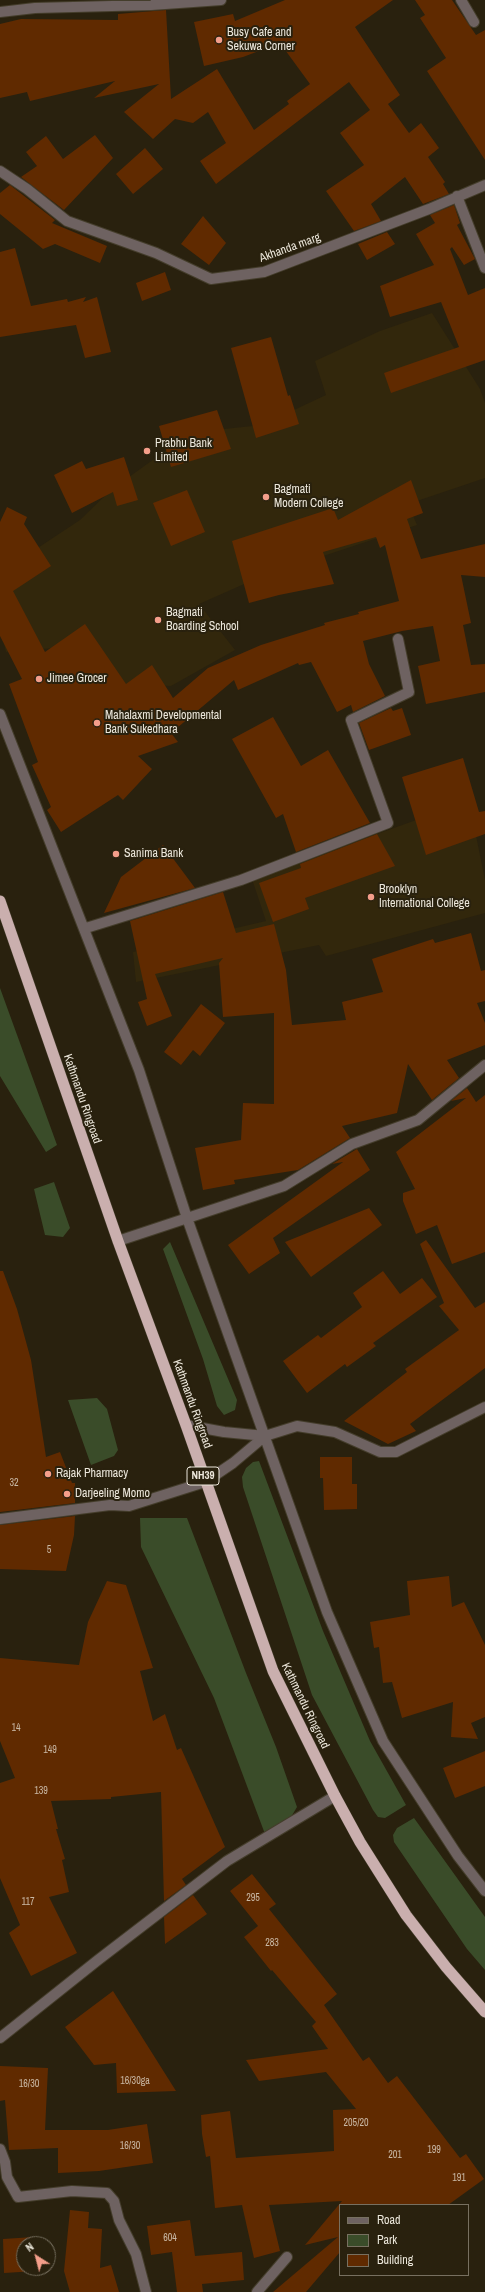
<!DOCTYPE html>
<html>
<head>
<meta charset="utf-8">
<style>
  body { margin:0 }
  #map { position:relative; width:485px; height:2292px; overflow:hidden; background:#29210e; font-family:"Archivo Narrow",sans-serif }
  canvas { display:block }
  .legend { position:absolute; left:339px; top:2204px; width:130px; height:72px; box-sizing:border-box; background:#29210e; border:1px solid #777060; margin:0; padding:5px 7px; list-style:none; font-size:12px; color:#ece7db }
  .legend li { display:flex; align-items:center; gap:8px; height:20px }
  .legend b { width:20px; border:1px solid #777060 }
  .north { position:absolute; left:16px; top:2236px; width:40px; height:40px; box-sizing:border-box; background:#29210e; border:1px solid #777060; border-radius:50%; rotate:324deg; font-size:11px; font-weight:700; line-height:16px; text-align:center; color:#ece7db }
  .north::after { content:''; display:block; margin:auto; width:14px; height:18px; background:#f49e8a; clip-path:polygon(50% 0,100% 100%,50% 72%,0 100%) }
</style>
</head>
<body>
<div id="map">
<canvas width="485" height="2292"></canvas>
<ul class="legend">
<li><b style="height:5px;background:#6e6261"></b>Road</li>
<li><b style="height:11px;background:#3a4c29"></b>Park</li>
<li><b style="height:11px;background:#602a00"></b>Building</li>
</ul>
<div class="north">N</div>
</div>
<script>
const c = document.querySelector('canvas').getContext('2d');
c.lineJoin = 'round';
function paint(path, color) {
  c.fillStyle = color;
  c.fill(path, 'evenodd');
}
function toPath(rows) {
  const path = new Path2D();
  for (const r of rows) {
    path.moveTo(r[0], r[1]);
    for (let i = 2; i < r.length; i += 2) path.lineTo(r[i], r[i + 1]);
  }
  return path;
}
function trace(path, color, width, dash) {
  c.strokeStyle = color;
  c.lineWidth = width;
  c.lineCap = dash ? 'butt' : 'round';
  c.setLineDash(dash || []);
  c.stroke(path);
}
function write(font, color, halo, rows, align = 'center') {
  c.font = font + ' "Archivo Narrow",sans-serif';
  c.lineWidth = 4;
  c.setLineDash([]);
  c.textBaseline = 'middle';
  c.strokeStyle = halo;
  c.fillStyle = color;
  for (const [text, x, y, turn = 0] of rows) {
    c.save();
    c.translate(x, y);
    c.rotate((+turn || 0) * Math.PI / 180);
    c.textAlign = isNaN(turn) ? turn : align;
    if (halo) c.strokeText(text, 0, 0);
    c.fillText(text, 0, 0);
    c.restore();
  }
}
paint(toPath([
  [432,313,480,389,485,403,485,478,408,504,417,525,260,577,199,604,235,650,171,686,107,684,78,646,6,652,0,628,0,573,80,520,111,490,207,421,224,429,262,425,326,395,315,361,380,331],
  [469,801,485,880,485,913,326,956,319,945,136,982,133,952,266,921,252,879]
]), '#32270c');
paint(toPath([
  [0,988,57,1145,46,1152,0,1076],
  [54,1182,70,1228,63,1237,45,1235,34,1189],
  [170,1242,237,1400,235,1410,224,1415,217,1406,203,1359,163,1249],
  [97,1398,107,1409,118,1450,114,1456,91,1465,68,1400],
  [259,1461,323,1631,370,1741,406,1805,385,1818,378,1817,373,1810,312,1695,243,1487,242,1477,246,1468,253,1462],
  [140,1518,187,1518,246,1673,276,1747,297,1807,291,1817,265,1834,214,1698,141,1547],
  [414,1818,485,1917,485,1970,467,1949,394,1842,393,1835,397,1828]
]), '#3a4c29');
paint(toPath([
  [285,0,393,0,355,27,400,95,388,104,409,133,421,123,439,148,428,157,445,182,443,184,449,194,423,204,405,177,371,204,381,221,354,231,326,191,364,165,340,133,370,110,349,82,216,184,200,161,226,143,208,112,193,123,175,119,153,139,124,112,159,84,94,98,115,81,30,101,27,92,0,98,0,24,21,19,118,20,118,14,166,10,171,99,217,69,254,130,289,104,287,101,310,84,280,43,243,57,204,66,194,22,233,14,235,21],
  [415,0,452,0,476,35,485,30,485,160,427,71,446,58,420,18,425,15],
  [95,135,113,158,64,210,21,177,37,166,26,152,46,136,63,159],
  [145,148,163,169,133,194,116,174],
  [10,185,55,220,52,223,107,246,100,263,55,244,43,249,0,214,0,193],
  [454,205,460,223,457,225,475,259,464,265,452,247,450,249,468,295,485,288,485,360,391,393,384,373,459,347,441,302,390,317,380,286,434,265,416,234,435,223,430,215],
  [203,216,226,243,209,265,181,244],
  [387,232,395,244,367,260,358,244],
  [15,248,31,306,67,299,68,302,86,297,83,302,97,297,111,352,85,358,76,325,0,337,0,252],
  [165,272,171,290,142,301,136,283],
  [271,337,288,396,290,395,299,424,256,438,231,348],
  [217,410,231,449,171,467,159,426],
  [124,457,138,500,117,506,113,492,72,513,54,475,82,461,86,469],
  [411,480,423,513,407,519,421,559,485,544,485,577,461,575,471,623,463,625,471,665,485,664,485,692,426,704,418,666,440,661,433,626,402,631,363,641,369,664,385,696,353,712,351,705,337,712,311,662,299,665,298,663,238,690,234,680,171,733,178,742,138,756,152,769,123,800,118,795,61,832,47,810,51,807,32,765,38,762,9,684,22,679,0,636,0,522,7,507,27,517,24,524,51,566,13,591,45,652,85,624,126,684,152,665,173,698,208,668,261,645,325,625,324,623,359,614,358,612,399,601,385,545,380,548,376,537,323,552,334,584,279,595,249,603,232,541,333,508,338,520],
  [187,490,205,532,171,546,153,503],
  [391,708,393,711,402,708,411,735,369,750,359,723],
  [273,717,301,766,328,750,370,823,296,852,283,814,276,818,232,739],
  [463,758,479,812,485,811,485,834,426,855,402,777],
  [377,834,395,866,305,898,309,909,273,922,259,883,301,868,300,864],
  [163,845,195,888,104,913,121,877],
  [223,892,236,933,274,924,286,970,292,1025,346,1020,342,1002,383,992,372,959,433,939,435,943,471,933,481,971,485,970,485,1001,477,1003,485,1023,485,1045,447,1060,459,1078,432,1100,408,1064,397,1113,342,1126,350,1138,298,1170,234,1180,235,1184,203,1190,195,1148,241,1140,243,1103,274,1104,274,1013,223,1017,219,963,223,958,155,974,172,1016,147,1026,138,1002,147,999,130,921],
  [201,1004,225,1023,200,1056,193,1050,181,1065,164,1052],
  [467,1088,476,1102,485,1095,485,1252,452,1264,437,1225,416,1234,403,1201,403,1193,415,1189,396,1152,466,1098,451,1101],
  [357,1149,370,1170,273,1238,280,1253,249,1274,228,1245,343,1162,332,1164],
  [369,1208,382,1225,311,1277,285,1242],
  [426,1240,475,1308,485,1302,485,1368,410,1424,416,1431,388,1444,344,1421,407,1372,405,1369,459,1330,439,1306,444,1303,420,1244],
  [0,1271,3,1271,17,1309,31,1360,46,1457,60,1452,72,1483,75,1483,75,1503,0,1512],
  [383,1271,400,1294,422,1278,437,1297,373,1343,376,1346,347,1367,345,1364,307,1393,283,1361,318,1335,321,1338,362,1307,353,1293],
  [320,1457,352,1457,352,1484,357,1484,357,1509,324,1510,323,1478,320,1478],
  [75,1516,74,1535,66,1571,0,1569,0,1525],
  [449,1576,452,1607,464,1602,485,1645,485,1717,471,1723,478,1739,451,1737,453,1702,402,1718,392,1682,383,1683,379,1647,374,1648,370,1622,410,1615,407,1581],
  [107,1581,126,1585,153,1668,140,1671,153,1721,165,1714,177,1750,181,1748,225,1847,182,1879,186,1885,164,1901,161,1792,111,1797,111,1799,51,1801,58,1829,56,1829,65,1859,62,1860,69,1892,49,1897,77,1953,31,1976,9,1933,20,1925,0,1878,0,1783,15,1778,0,1741,0,1658,79,1665,88,1622],
  [485,1751,485,1786,455,1798,443,1768],
  [252,1874,276,1904,269,1909,337,1994,324,2005,363,2061,369,2057,388,2083,397,2076,460,2158,466,2154,484,2179,448,2205,340,2205,340,2252,306,2292,273,2292,338,2237,305,2245,342,2201,269,2205,280,2251,254,2258,242,2205,215,2208,210,2156,206,2157,202,2134,201,2115,230,2111,236,2158,334,2151,333,2110,356,2109,326,2072,259,2081,246,2060,328,2049,312,2026,316,2022,272,1970,271,1971,244,1937,258,1926,230,1891],
  [193,1895,207,1914,165,1944,164,1917],
  [113,1991,176,2091,117,2093,116,2063,94,2065,65,2027],
  [0,2066,48,2068,45,2130,108,2130,147,2124,153,2163,99,2171,58,2173,58,2148,9,2150,5,2100,0,2101],
  [70,2210,89,2212,88,2228,102,2229,100,2268,111,2265,119,2292,70,2292,64,2271],
  [190,2220,195,2256,242,2252,244,2280,202,2284,203,2292,177,2292,172,2252,151,2255,147,2226],
  [34,2237,35,2244,24,2244,24,2268,36,2268,36,2271,4,2273,3,2239]
]), '#602a00');
const minor = toPath([
  [461,0,474,22],
  [0,12,35,8,151,5,221,0],
  [0,171,27,189,67,221,156,253,211,279,264,272,429,209,485,185],
  [457,196,485,268],
  [0,714,139,1070,187,1218,327,1612,383,1741,458,1856,485,1891],
  [86,928,241,880,388,823,351,720,409,692,398,639],
  [118,1241,284,1186,352,1144,418,1120,485,1065],
  [186,1425,224,1432,265,1436,297,1426,335,1432,380,1452,396,1452,485,1407],
  [0,1519,110,1505,129,1506,205,1482,233,1463,265,1436],
  [0,2149,5,2162,7,2177,18,2197,72,2191,107,2193,114,2201,119,2220,136,2254,146,2292],
  [257,2292,287,2257]
]);
const tertiary = toPath([
  [0,2038,98,1960,227,1861,335,1796]
]);
const trunk = toPath([
  [0,901,118,1241,186,1425,273,1671,335,1796,360,1842,406,1915,446,1967,485,2012]
]);
trace(minor, '#443d2b', 12);
trace(tertiary, '#443d2b', 12);
trace(trunk, '#443d2b', 12);
trace(minor, '#6e6261', 10);
trace(tertiary, '#6e6261', 10);
trace(trunk, '#caafae', 11);
for (const [x, y, r, color] of [
  [219,40,4,"#f49e8a"],
  [147,451,4,"#f49e8a"],
  [266,497,4,"#f49e8a"],
  [158,620,4,"#f49e8a"],
  [39,679,4,"#f49e8a"],
  [97,723,4,"#f49e8a"],
  [116,854,4,"#f49e8a"],
  [371,897,4,"#f49e8a"],
  [48,1474,4,"#f49e8a"],
  [67,1494,4,"#f49e8a"]
]) {
  const dot = new Path2D();
  dot.arc(x, y, r, 0, 2 * Math.PI);
  c.fillStyle = color;
  c.fill(dot);
  trace(dot, '#29210e', 1.5);
}
write('10px', '#c9b8a4', null, [
  ["32",14,1483],
  ["5",49,1550],
  ["14",16,1728],
  ["149",50,1750],
  ["139",41,1791],
  ["295",253,1898],
  ["117",28,1902],
  ["283",272,1943],
  ["16/30ga",135,2081],
  ["16/30",29,2084],
  ["205/20",356,2123],
  ["16/30",130,2146],
  ["199",434,2150],
  ["201",395,2155],
  ["191",459,2178],
  ["604",170,2238]
]);
for (const [x, y, w] of [
  [203,1476,32]
]) {
  const box = new Path2D();
  box.roundRect(x - w / 2, y - 9, w, 18, 3);
  c.fillStyle = '#29210e';
  c.fill(box);
  trace(box, '#ece7db', 1);
}
write('bold 11px', '#ece7db', null, [
  ["NH39",203,1476]
]);
write('12px', '#ece7db', '#29210e', [
  ["Busy Cafe and",227,33],
  ["Sekuwa Corner",227,47],
  ["Prabhu Bank",155,444],
  ["Limited",155,458],
  ["Bagmati",274,490],
  ["Modern College",274,504],
  ["Bagmati",166,613],
  ["Boarding School",166,627],
  ["Jimee Grocer",47,679],
  ["Mahalaxmi Developmental",105,716],
  ["Bank Sukedhara",105,730],
  ["Sanima Bank",124,854],
  ["Brooklyn",379,890],
  ["International College",379,904],
  ["Rajak Pharmacy",56,1474],
  ["Darjeeling Momo",75,1494]
], 'left');
write('12px', '#ece7db', '#29210e', [
  ["Akhanda marg",290,248,-20],
  ["Kathmandu Ringroad",82,1099,71],
  ["Kathmandu Ringroad",192,1404,70],
  ["Kathmandu Ringroad",305,1706,64]
]);
</script>
</body>
</html>
